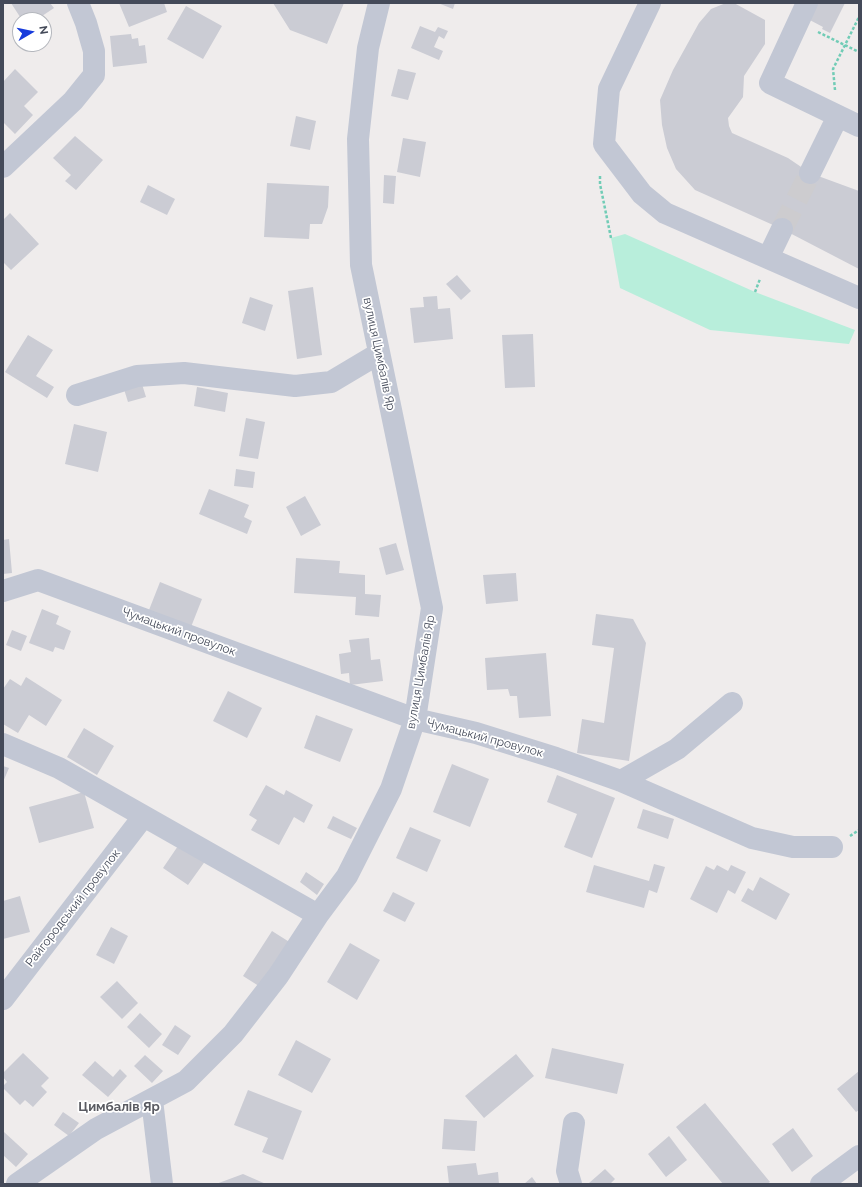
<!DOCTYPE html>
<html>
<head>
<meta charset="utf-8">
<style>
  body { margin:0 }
  #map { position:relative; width:862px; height:1187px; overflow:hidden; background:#efecec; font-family:Raleway,sans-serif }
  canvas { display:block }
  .frame { position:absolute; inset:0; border:4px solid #444a59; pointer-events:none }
  .north { position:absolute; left:12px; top:12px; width:40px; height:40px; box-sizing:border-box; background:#fff; border:1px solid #b4b7bd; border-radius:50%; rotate:81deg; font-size:11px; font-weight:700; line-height:16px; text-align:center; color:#444a59 }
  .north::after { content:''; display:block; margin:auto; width:14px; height:18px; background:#183cdc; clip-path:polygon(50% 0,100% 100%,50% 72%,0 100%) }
</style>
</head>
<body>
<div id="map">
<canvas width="862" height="1187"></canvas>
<div class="frame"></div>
<div class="north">N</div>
</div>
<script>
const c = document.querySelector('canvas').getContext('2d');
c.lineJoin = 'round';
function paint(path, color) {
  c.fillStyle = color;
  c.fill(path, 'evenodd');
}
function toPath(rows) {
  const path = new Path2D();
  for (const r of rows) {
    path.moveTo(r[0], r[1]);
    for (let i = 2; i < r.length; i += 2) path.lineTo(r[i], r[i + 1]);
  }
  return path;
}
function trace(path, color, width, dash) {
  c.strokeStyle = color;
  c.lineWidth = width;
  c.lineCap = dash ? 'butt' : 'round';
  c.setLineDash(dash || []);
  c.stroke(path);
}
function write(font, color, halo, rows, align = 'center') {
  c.font = font + ' Raleway,sans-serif';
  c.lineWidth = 3.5;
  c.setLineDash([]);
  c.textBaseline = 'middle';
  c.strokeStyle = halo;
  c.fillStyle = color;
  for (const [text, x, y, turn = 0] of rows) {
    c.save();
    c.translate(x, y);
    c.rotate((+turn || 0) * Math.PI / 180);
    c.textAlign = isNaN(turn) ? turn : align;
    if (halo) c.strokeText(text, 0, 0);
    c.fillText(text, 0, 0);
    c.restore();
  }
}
paint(toPath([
  [625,234,755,292,855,330,849,344,710,330,620,288,611,238]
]), '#b8eedb');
paint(toPath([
  [11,3,50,3,54,8,36,20,22,20],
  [119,3,164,3,167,12,129,27],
  [273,3,344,3,327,44,290,30],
  [438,3,455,3,453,9],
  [726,3,734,3,765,20,765,44,744,76,743,97,728,118,729,126,732,133,788,158,810,173,859,191,859,269,782,229,695,190,676,169,667,148,662,125,660,100,673,70,699,23,711,9],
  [814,3,845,3,830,33,822,29,823,27,806,18],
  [186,6,222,26,203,59,167,39],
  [420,26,435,32,438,27,448,31,444,39,439,36,434,47,443,51,439,60,411,48],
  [131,34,132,39,138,38,139,46,145,45,147,63,113,67,110,36],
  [15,69,38,92,24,106,33,115,15,134,3,122,3,82],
  [398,69,416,73,408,100,391,96],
  [296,116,316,121,310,150,290,146],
  [75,136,103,160,76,190,65,181,71,175,53,158],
  [403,138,426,142,420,177,397,172],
  [384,175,396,176,394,204,383,203],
  [267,183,329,186,328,207,322,224,310,224,309,239,264,237],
  [148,185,175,199,167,215,140,202],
  [10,213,39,244,11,270,3,262,3,220],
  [457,275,471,291,461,300,446,284],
  [313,287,322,355,297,359,288,291],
  [437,296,438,309,450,308,453,339,414,343,410,308,424,307,423,297],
  [250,297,273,305,265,331,242,323],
  [533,334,535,387,505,388,502,335],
  [28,335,53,350,36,376,54,387,47,398,5,372],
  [141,381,146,397,128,402,123,386],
  [197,387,228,393,225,412,194,406],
  [246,418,265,422,258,459,239,456],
  [74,424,107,432,98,472,65,464],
  [236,469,255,472,253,488,234,486],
  [209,489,249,505,244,517,252,521,247,534,199,514],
  [305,496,321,525,301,536,286,507],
  [9,539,12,573,3,574,3,540],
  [396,543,404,570,386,575,379,548],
  [296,558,340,561,339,573,365,575,365,594,381,595,379,617,355,615,356,597,294,593],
  [516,573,518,601,486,604,483,575],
  [160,582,202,599,191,627,149,610],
  [42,609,59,616,56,624,71,631,64,650,55,647,53,652,29,643],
  [596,614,633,619,646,643,629,761,577,753,582,719,604,723,614,648,592,645],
  [12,630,27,636,21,651,6,645],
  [369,638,371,660,380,659,383,681,350,685,349,673,341,674,339,654,351,652,349,640],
  [546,653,551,716,519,718,517,696,510,696,508,689,487,690,485,658],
  [26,677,62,700,46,726,29,715,18,733,3,724,3,689,10,679,21,686],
  [228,691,262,708,247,738,213,721],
  [316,715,353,729,340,762,304,748],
  [84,728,114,746,97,775,67,757],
  [452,764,489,779,470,827,433,812],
  [3,766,9,768,3,782],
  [557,775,615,798,592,858,564,847,577,814,547,802],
  [266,785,284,795,286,790,313,805,304,823,294,817,279,845,251,830,257,820,249,815],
  [84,792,94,828,39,843,29,807],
  [643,809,674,819,668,839,637,828],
  [333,816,357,828,351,839,327,828],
  [410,827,441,840,427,872,396,858],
  [180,843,206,860,188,885,163,868],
  [654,864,665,867,657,893,649,890,644,908,586,892,594,865,649,881],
  [717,865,728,871,731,865,746,872,735,894,728,890,717,913,690,899,706,866,714,870],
  [306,872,324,884,317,895,300,882],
  [760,877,790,894,776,920,741,901,748,888,753,891],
  [393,892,415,903,405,922,383,911],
  [20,896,30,932,3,939,3,901],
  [111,927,128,936,114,964,96,955],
  [272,931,291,943,262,988,243,976],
  [350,943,380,960,357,1000,327,982],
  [117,981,138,1003,122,1019,100,997],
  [140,1013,162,1034,149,1048,127,1027],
  [175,1025,191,1036,178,1055,162,1045],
  [296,1040,331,1059,312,1093,278,1075],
  [552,1048,624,1064,617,1094,545,1078],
  [23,1053,49,1078,41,1086,47,1092,33,1107,25,1100,20,1105,3,1088,3,1086,7,1082,3,1077,3,1073],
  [516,1054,534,1076,484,1118,465,1096],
  [145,1055,163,1071,152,1083,134,1066],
  [95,1061,113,1077,120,1069,127,1076,108,1097,82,1075],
  [859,1071,859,1110,856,1112,837,1089],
  [248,1090,302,1111,283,1160,262,1152,268,1138,234,1125],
  [705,1103,770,1182,767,1184,723,1184,676,1127],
  [63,1112,79,1123,69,1136,54,1125],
  [444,1119,477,1121,475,1151,442,1149],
  [793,1128,813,1156,792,1172,772,1144],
  [4,1132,28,1154,16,1167,3,1155],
  [669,1136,687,1160,666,1177,648,1154],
  [476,1163,478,1175,498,1172,499,1184,449,1184,447,1166],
  [605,1169,615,1179,610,1184,590,1184,589,1183],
  [243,1174,266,1184,216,1184],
  [532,1177,537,1184,524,1184]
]), '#cbccd4');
trace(toPath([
  [782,229,810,173]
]), '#cdcccf', 22, [22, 11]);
trace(toPath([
  [818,32,859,52],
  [835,90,833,69,859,17],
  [600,176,600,184,611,238],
  [755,292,760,279],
  [850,836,859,830]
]), '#71ccb6', 2.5, [3, 2]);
trace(toPath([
  [650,3,609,89,604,144,642,194,665,213,859,298],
  [807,3,770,83,859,126],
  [3,167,73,101,94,75,94,51,86,23,78,3],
  [810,173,838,116],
  [768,258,782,229],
  [77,395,137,376,184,373,295,386,331,382,378,354],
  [3,591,38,580,415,719,476,733,556,758,621,781,752,838,793,847,832,847],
  [3,744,59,768,318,915],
  [621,781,677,749,732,703],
  [3,999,143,817],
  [152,1100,162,1184],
  [17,1184,96,1129,186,1081,233,1034,278,976,318,915,347,876,391,789,415,719,432,608,361,265,358,139,368,48,379,3],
  [571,1184,567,1171,574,1123],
  [821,1184,859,1156]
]), '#c2c7d4', 22);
write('12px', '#444a59', '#fff', [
  ["вулиця Цимбалів Яр",379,354,78],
  ["Чумацький провулок",179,632,20],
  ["вулиця Цимбалів Яр",421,672,-80],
  ["Чумацький провулок",485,738,15],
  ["Райгородський провулок",73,908,-52]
]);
write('bold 13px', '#595a61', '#fff', [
  ["Цимбалів Яр",119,1107]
]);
</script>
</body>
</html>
